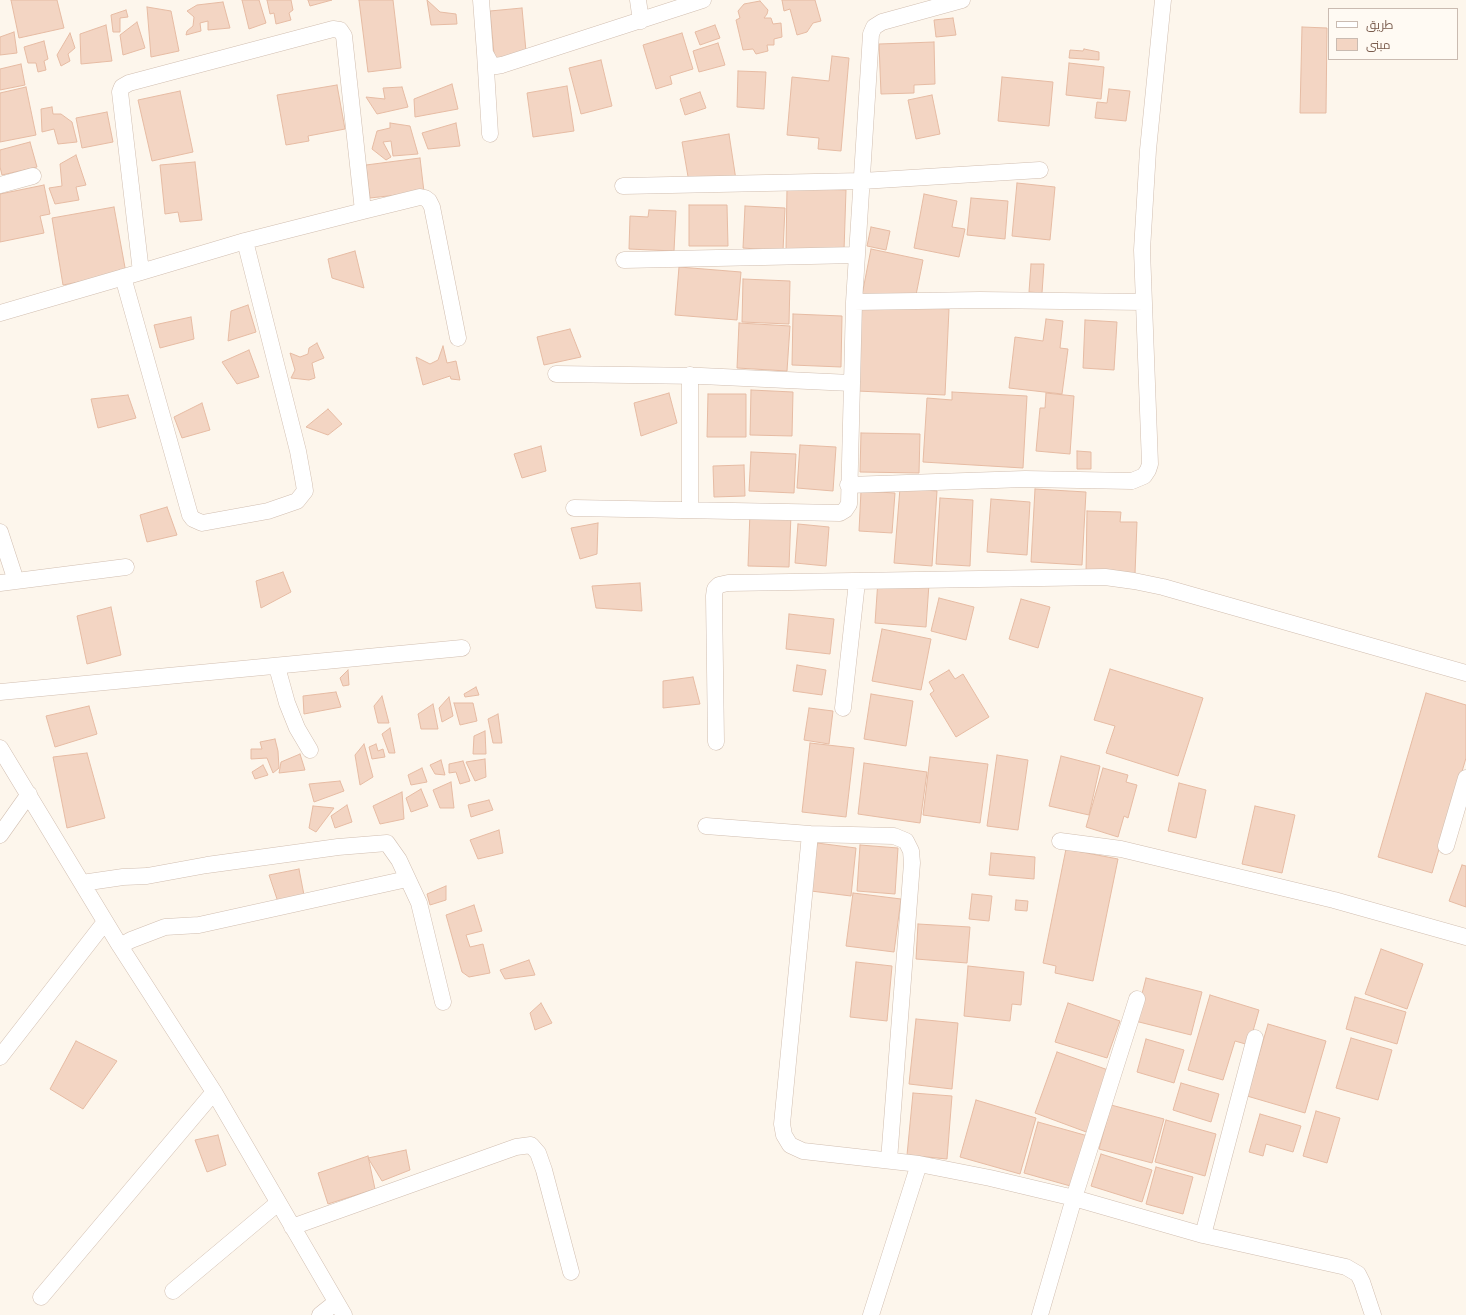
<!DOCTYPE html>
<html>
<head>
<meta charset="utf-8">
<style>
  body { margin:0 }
  #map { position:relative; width:1466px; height:1315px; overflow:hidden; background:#fdf6ec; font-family:Signika,Cairo,sans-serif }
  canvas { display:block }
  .legend { position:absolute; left:1328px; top:8px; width:130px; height:52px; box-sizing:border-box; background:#fffaf3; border:1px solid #cabbb1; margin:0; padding:5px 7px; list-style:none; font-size:12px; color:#7a5c4d }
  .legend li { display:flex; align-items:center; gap:8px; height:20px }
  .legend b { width:20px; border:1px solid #cabbb1 }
</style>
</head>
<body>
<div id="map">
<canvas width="1466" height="1315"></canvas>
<ul class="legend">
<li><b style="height:5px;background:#fff"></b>طريق</li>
<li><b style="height:11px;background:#f3d5c3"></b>مبنى</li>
</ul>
</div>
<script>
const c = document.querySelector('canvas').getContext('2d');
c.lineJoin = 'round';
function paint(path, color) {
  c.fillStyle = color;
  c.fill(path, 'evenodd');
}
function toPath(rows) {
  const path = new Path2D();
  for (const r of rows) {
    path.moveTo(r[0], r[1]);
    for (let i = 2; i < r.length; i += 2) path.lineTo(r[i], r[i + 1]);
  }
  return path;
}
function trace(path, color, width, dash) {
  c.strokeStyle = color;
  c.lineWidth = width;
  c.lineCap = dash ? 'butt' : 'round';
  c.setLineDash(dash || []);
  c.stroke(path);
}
const building = toPath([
  [11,0,57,0,64,28,19,38,11,0],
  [242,0,259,0,266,23,249,29,242,0],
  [267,0,291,0,293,10,289,13,291,20,276,24,274,13,270,14,267,0],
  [308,0,332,0,310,6,308,0],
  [359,0,393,0,401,68,368,72,359,0],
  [427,0,440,12,456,14,457,24,431,25,427,0],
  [782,0,815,0,821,21,813,23,807,32,797,35,790,9,784,11,782,0],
  [760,1,768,10,767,14,764,18,771,18,773,24,781,23,782,37,774,39,774,45,767,45,768,51,756,54,753,49,743,50,736,20,740,18,738,11,744,4,760,1],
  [223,2,230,28,208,30,208,21,200,23,201,31,186,35,187,31,193,26,194,17,187,11,197,5,223,2],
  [147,7,171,11,179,51,151,57,147,7],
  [522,8,527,62,495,65,490,11,522,8],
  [126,10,128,17,120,18,120,32,113,32,111,15,126,10],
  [953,18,956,35,936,37,934,20,953,18],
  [137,22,145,48,123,55,120,35,137,22],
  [106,25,112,61,81,64,80,34,106,25],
  [715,25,720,38,700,45,695,32,715,25],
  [1302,27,1327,28,1326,113,1300,113,1302,27],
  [14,32,17,53,0,55,0,37,14,32],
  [70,33,75,48,68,54,70,61,61,66,57,55,70,33],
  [682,33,693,69,670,76,672,84,656,89,643,45,682,33],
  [44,41,48,59,44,61,46,70,38,72,36,63,28,63,24,47,44,41],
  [934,42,935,84,914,85,914,93,881,94,879,44,934,42],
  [718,43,725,65,699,72,693,51,718,43],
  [1084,49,1099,52,1099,60,1069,58,1070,50,1083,51,1084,49],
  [832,56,849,58,841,151,818,149,819,138,787,135,792,77,829,81,832,56],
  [601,60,612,106,581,114,569,68,601,60],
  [1069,63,1104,67,1101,99,1066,95,1069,63],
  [21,64,25,85,0,90,0,69,21,64],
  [738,71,766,72,764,109,737,107,738,71],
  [1002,77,1053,82,1049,126,998,121,1002,77],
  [452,84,458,109,415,117,414,99,452,84],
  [337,85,345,129,308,136,309,141,286,145,277,95,337,85],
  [567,86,574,131,533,137,527,93,567,86],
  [26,87,36,135,0,142,0,93,26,87],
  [402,87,408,107,377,114,366,97,385,99,383,88,402,87],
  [1109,89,1130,91,1126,121,1095,118,1097,102,1107,103,1109,89],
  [180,91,193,152,152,161,138,100,180,91],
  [700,92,706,108,685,115,680,99,700,92],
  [932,95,940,134,916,139,908,100,932,95],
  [52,107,53,114,61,114,72,122,77,142,58,144,54,129,42,132,41,109,52,107],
  [107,112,113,142,82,148,76,118,107,112],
  [390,123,410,126,418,154,393,156,391,141,383,142,391,157,386,160,372,149,377,131,390,128,390,123],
  [456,123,460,146,428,149,422,133,456,123],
  [729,134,736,180,690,188,682,142,729,134],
  [30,142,37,167,2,175,0,167,0,150,30,142],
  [76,155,86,185,76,187,79,200,55,204,49,188,62,186,60,164,76,155],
  [420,158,424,192,370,198,366,165,420,158],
  [195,162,202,220,180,222,178,212,165,214,160,165,195,162],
  [1017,183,1055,187,1050,240,1012,236,1017,183],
  [44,185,50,214,40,216,44,233,0,242,0,194,44,185],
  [787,188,846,190,844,251,786,250,787,188],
  [924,194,957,201,952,227,965,229,959,257,914,248,924,194],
  [971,198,1008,201,1005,239,967,235,971,198],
  [689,205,727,205,728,246,689,246,689,205],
  [745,206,785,208,783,251,743,248,745,206],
  [114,207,126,273,63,285,52,218,114,207],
  [649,210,676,211,674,251,629,249,630,216,648,217,649,210],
  [871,227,890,231,886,250,867,246,871,227],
  [871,249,923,260,914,305,862,295,871,249],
  [355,251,364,288,332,278,328,259,355,251],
  [1031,264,1044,264,1042,293,1029,292,1031,264],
  [679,267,741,272,737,320,675,315,679,267],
  [743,279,790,281,789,324,742,322,743,279],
  [248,305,256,332,228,341,231,311,248,305],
  [861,305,949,309,945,395,857,391,861,305],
  [793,314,842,316,841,367,792,365,793,314],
  [191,317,194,339,160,348,154,325,191,317],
  [1046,319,1063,321,1060,348,1068,349,1062,394,1009,388,1015,337,1043,341,1046,319],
  [1085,320,1117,322,1114,370,1083,368,1085,320],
  [739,323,790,326,787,371,737,368,739,323],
  [570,329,581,357,544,365,537,337,570,329],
  [317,343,324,358,312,363,315,378,309,380,291,378,295,370,290,353,300,357,308,354,309,348,317,343],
  [443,346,447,363,456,361,460,380,451,379,450,376,423,385,416,357,430,364,438,360,443,346],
  [249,350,259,377,237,384,222,362,249,350],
  [751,390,793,392,792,436,750,435,751,390],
  [952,392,1027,396,1023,468,923,462,927,398,952,400,952,392],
  [669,393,677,423,641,436,634,403,669,393],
  [1046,393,1074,396,1070,454,1036,451,1040,408,1045,408,1046,393],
  [708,394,746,394,746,437,707,437,708,394],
  [128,395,136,418,98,428,91,399,128,395],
  [202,403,210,430,182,438,174,417,202,403],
  [328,409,342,424,328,435,306,427,328,409],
  [861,433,920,434,919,473,860,472,861,433],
  [800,445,836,447,833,491,797,488,800,445],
  [541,446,546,471,522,478,514,454,541,446],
  [1077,451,1091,452,1091,469,1077,469,1077,451],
  [751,452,796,454,794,493,749,491,751,452],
  [744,465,745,496,714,497,713,466,744,465],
  [900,488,937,491,932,566,894,563,900,488],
  [1035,489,1086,492,1082,565,1031,562,1035,489],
  [861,491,895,493,892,533,859,531,861,491],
  [940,498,973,500,970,566,936,564,940,498],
  [991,499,1030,502,1027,555,987,552,991,499],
  [167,507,177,535,147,542,140,515,167,507],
  [1087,511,1121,512,1120,522,1137,522,1135,574,1086,573,1087,511],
  [750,512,791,514,789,567,748,566,750,512],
  [598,523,597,554,580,559,571,528,598,523],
  [798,524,829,527,826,566,795,563,798,524],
  [283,572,291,592,261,608,256,581,283,572],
  [878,580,929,584,926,627,875,623,878,580],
  [640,583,642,611,596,608,592,586,640,583],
  [939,598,974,607,966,640,931,631,939,598],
  [1021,599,1050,607,1038,648,1009,639,1021,599],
  [111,607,121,655,87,664,77,616,111,607],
  [789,614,834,619,830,654,786,649,789,614],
  [882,629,931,639,921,690,872,681,882,629],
  [797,665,826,670,822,695,793,691,797,665],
  [1110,669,1203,698,1178,776,1106,753,1115,726,1094,720,1110,669],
  [348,670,349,685,343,686,340,678,348,670],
  [949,670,955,679,963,674,989,717,956,737,930,694,934,691,929,682,949,670],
  [693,677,700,704,663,708,663,681,693,677],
  [476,687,479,695,465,697,464,694,476,687],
  [336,692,341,707,304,714,303,696,336,692],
  [1426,693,1466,705,1466,758,1432,873,1378,857,1426,693],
  [871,694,913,701,906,746,864,739,871,694],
  [382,696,389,723,378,723,374,706,382,696],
  [449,697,453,716,442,722,439,708,449,697],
  [454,703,473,703,477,721,460,725,454,703],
  [433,704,438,729,421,729,418,714,433,704],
  [89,706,97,734,55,747,46,716,89,706],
  [809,708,833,711,829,744,804,740,809,708],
  [498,714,502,743,493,743,488,719,498,714],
  [390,728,395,753,389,753,382,734,390,728],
  [485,731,486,754,473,754,474,736,485,731],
  [275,739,278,751,279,768,273,773,267,758,251,759,251,749,262,749,260,742,275,739],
  [810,743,854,748,846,817,802,812,810,743],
  [364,744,373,777,360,785,355,755,364,744],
  [376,744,378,751,383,749,385,757,372,759,369,747,376,744],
  [87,753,105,818,67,828,53,757,87,753],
  [300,754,305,770,279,773,281,762,300,754],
  [997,755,1028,760,1018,830,987,826,997,755],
  [1061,756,1100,766,1089,815,1049,806,1061,756],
  [930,757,988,764,980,823,923,815,930,757],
  [485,759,486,777,475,781,466,762,485,759],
  [441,760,445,775,435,774,430,765,441,760],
  [463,761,470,781,460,784,456,772,449,773,449,764,463,761],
  [864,763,927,772,920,823,858,814,864,763],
  [263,765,268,775,255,779,252,772,263,765],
  [422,768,427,782,411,785,408,775,422,768],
  [1103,768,1128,775,1126,782,1137,785,1128,818,1124,816,1118,837,1086,827,1103,768],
  [340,781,344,791,314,802,309,784,340,781],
  [451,782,454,808,440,808,433,790,451,782],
  [1179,783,1206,790,1196,838,1168,831,1179,783],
  [421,789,428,806,411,812,406,798,421,789],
  [402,792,404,819,380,824,373,806,402,792],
  [489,800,493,810,471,817,468,805,489,800],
  [347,805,352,822,335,828,331,816,347,805],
  [313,806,334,808,316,832,309,828,313,806],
  [1255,806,1295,815,1282,873,1242,864,1255,806],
  [499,830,503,853,478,859,470,840,499,830],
  [817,843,856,848,851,896,811,891,817,843],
  [860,845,898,848,895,894,857,891,860,845],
  [1066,849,1118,859,1093,981,1055,973,1056,966,1043,963,1066,849],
  [991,853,1035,857,1034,879,989,875,991,853],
  [1462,865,1466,866,1466,907,1449,901,1462,865],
  [299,869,304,895,278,902,269,875,299,869],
  [446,886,446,900,430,905,427,894,446,886],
  [853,893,901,899,894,952,846,946,853,893],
  [972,894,992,896,989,921,969,919,972,894],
  [1016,900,1028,901,1027,911,1015,910,1016,900],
  [474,905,482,931,466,935,470,947,483,944,490,973,469,977,462,972,446,915,474,905],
  [918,924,970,927,967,963,916,959,918,924],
  [1381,949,1423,964,1407,1009,1365,994,1381,949],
  [529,960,535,975,505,979,500,970,529,960],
  [856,962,892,966,887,1021,850,1017,856,962],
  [968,966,1024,972,1021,1005,1012,1004,1010,1021,964,1016,968,966],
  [1146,978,1202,992,1191,1035,1135,1021,1146,978],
  [1210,995,1259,1010,1249,1045,1235,1041,1223,1080,1188,1070,1210,995],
  [1355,997,1406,1012,1397,1044,1346,1029,1355,997],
  [541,1003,552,1023,535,1030,530,1013,541,1003],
  [1068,1003,1120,1021,1107,1058,1055,1042,1068,1003],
  [916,1019,958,1023,952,1089,909,1084,916,1019],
  [1268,1024,1326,1041,1305,1113,1247,1096,1268,1024],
  [1351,1038,1392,1050,1378,1100,1336,1088,1351,1038],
  [1146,1039,1184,1050,1174,1083,1137,1072,1146,1039],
  [76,1041,117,1061,83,1109,50,1089,76,1041],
  [1057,1052,1111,1071,1089,1133,1035,1113,1057,1052],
  [1181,1083,1219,1094,1211,1122,1173,1110,1181,1083],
  [913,1093,952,1096,947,1159,907,1155,913,1093],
  [976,1100,1036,1118,1020,1174,960,1157,976,1100],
  [1111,1105,1164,1119,1152,1163,1099,1149,1111,1105],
  [1316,1111,1340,1118,1327,1163,1303,1156,1316,1111],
  [1260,1114,1301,1126,1293,1152,1266,1144,1263,1156,1249,1152,1260,1114],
  [1166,1120,1216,1134,1205,1176,1155,1162,1166,1120],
  [1038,1122,1088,1136,1074,1187,1024,1173,1038,1122],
  [218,1135,226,1165,207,1172,195,1140,218,1135],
  [406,1150,410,1170,382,1181,368,1158,406,1150],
  [1101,1154,1152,1170,1142,1202,1091,1186,1101,1154],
  [368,1156,375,1189,328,1204,318,1173,368,1156],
  [1156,1167,1193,1177,1183,1214,1146,1204,1156,1167]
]);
paint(building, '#f3d5c3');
trace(building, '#e6bba3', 1);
const minor = toPath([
  [481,0,485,53,491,64,496,66,502,65,703,0],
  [638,0,641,21],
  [485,53,490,134],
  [0,185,33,176],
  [623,186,862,181,1040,170],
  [363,211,420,197,425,198,429,201,432,207,458,338],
  [624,260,857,255],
  [123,277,190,515,193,519,202,523,268,511,297,501,305,491,304,484,298,451,245,241],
  [854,302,980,300,1144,302],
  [0,313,141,272,245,241,363,211,344,36,340,30,333,29,129,83,122,87,120,92,141,272],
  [556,374,701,376,851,383],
  [848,485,1025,479,1132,481,1144,476,1148,470,1150,464,1142,250,1148,150,1163,0],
  [574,508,840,513,845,510,849,504,854,302,871,34,874,27,882,22,962,0],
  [690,510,690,375],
  [0,532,16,581],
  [0,583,126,567],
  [277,667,287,703,297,728,310,750],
  [0,692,462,648],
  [843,708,857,582],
  [716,742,714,596,715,589,719,585,728,583,1105,577,1134,581,1163,587,1466,673],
  [0,748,120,946,214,1092,344,1315],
  [706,826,810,834,894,836,906,841,911,851,912,863,889,1160],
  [810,834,782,1124,784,1135,790,1145,803,1151,919,1164,990,1178,1074,1198,1203,1235,1346,1267,1358,1274,1362,1282,1373,1315],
  [0,835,29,794],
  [1060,841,1121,849,1334,900,1466,937],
  [1446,846,1466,778],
  [82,883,123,877,147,876,207,865,338,847,387,843,399,860,419,903,443,1002],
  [120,946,131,940,165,927,199,925,407,879],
  [0,1057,105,922],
  [292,1227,516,1147,531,1145,538,1153,544,1170,571,1272],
  [1203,1235,1255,1038],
  [173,1291,278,1203],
  [41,1297,214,1092],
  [320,1315,335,1303],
  [871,1315,919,1164],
  [1040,1315,1074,1198,1137,999]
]);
trace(minor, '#d1beb0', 17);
trace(minor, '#fff', 16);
</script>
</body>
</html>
